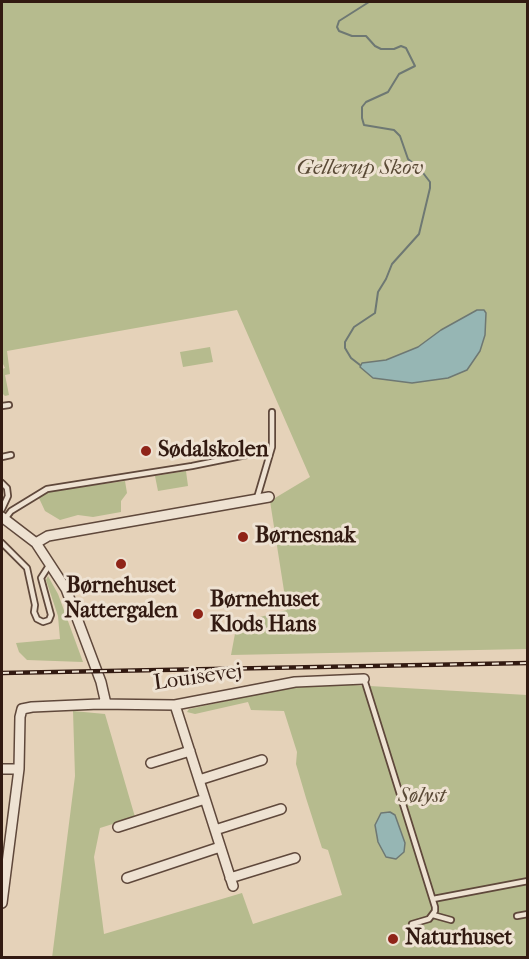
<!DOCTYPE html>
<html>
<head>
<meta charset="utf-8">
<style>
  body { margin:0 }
  #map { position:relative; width:529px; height:959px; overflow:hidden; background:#e5d2b9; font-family:"IM FELL French Canon",serif }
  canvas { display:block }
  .frame { position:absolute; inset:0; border:3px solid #321a11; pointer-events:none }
</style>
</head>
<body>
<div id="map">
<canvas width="529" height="959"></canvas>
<div class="frame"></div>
</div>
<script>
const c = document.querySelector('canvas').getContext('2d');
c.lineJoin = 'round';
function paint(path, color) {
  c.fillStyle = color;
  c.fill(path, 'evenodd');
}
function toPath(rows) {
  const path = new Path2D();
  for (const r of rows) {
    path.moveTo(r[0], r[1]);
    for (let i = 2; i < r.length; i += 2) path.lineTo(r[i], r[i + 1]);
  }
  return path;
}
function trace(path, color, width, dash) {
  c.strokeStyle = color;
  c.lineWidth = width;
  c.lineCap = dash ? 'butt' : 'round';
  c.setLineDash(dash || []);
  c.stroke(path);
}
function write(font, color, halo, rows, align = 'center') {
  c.font = font + ' "IM FELL French Canon",serif';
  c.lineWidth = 6;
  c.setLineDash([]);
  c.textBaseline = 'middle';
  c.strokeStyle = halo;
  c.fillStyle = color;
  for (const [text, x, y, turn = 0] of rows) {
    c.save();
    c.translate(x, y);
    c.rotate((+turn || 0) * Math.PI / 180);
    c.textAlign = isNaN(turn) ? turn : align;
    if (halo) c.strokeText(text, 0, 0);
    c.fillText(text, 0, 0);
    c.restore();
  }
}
paint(toPath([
  [2,2,527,2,527,649,231,655,237,623,287,610,270,501,310,477,237,310,7,351,10,374,5,375,9,395,5,396,2,393,2,369,5,368,2,362],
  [210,347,213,362,183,367,180,352],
  [186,471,188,486,158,491,155,476],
  [125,481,127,493,121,501,121,512,93,517,78,515,60,520,45,511,38,496,46,492],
  [48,576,58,594,83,662,27,660,19,652,16,643,60,639,58,616,46,580],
  [350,683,352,685,527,695,527,957,52,958,75,776,73,711,105,714,135,817,100,828,94,857,104,934,242,893,253,924,342,895,328,850,322,848,306,798,296,764,297,752,284,711,251,710,248,702,195,714,187,712,189,709,298,686]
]), '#b6bb8e');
const water = toPath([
  [477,310,484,310,486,313,485,335,480,351,467,370,448,378,412,383,373,378,360,367,362,363,386,360,418,347,441,330,477,310],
  [390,812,395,815,405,843,404,852,396,859,386,857,378,842,375,825,381,813,390,812]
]);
paint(water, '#96b6b4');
trace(water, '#6e7873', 1.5);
trace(toPath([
  [360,365,351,358,345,348,345,342,354,327,375,313,378,292,386,279,392,264,419,234,430,188,430,182,420,169,408,159,400,136,394,130,364,125,362,118,362,107,366,102,388,92,399,74,415,66,406,48,401,46,394,49,381,49,375,46,366,36,352,36,339,31,337,27,339,21,369,2]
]), '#6e7873', 2);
const lane = toPath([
  [2,406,9,405],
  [2,457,11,455],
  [2,483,7,488,8,496,2,509],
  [257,498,272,447,272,412],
  [5,519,11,511,47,489,192,466,271,450],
  [2,543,27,568,35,605,34,612,37,619,43,622,49,620,51,615,41,578,50,564],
  [364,679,435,907,435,911,429,919,412,924],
  [433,899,528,881],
  [433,915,451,920],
  [517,916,528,914]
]);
const street = toPath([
  [2,517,36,543,66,589,101,682,106,704],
  [36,543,48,536,269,497],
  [175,705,233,886],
  [151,763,190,751],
  [2,769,19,769],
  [199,780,262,760],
  [118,827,205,799],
  [215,830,281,809],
  [127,878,220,847],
  [230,878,295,858],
  [2,903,19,769,20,717,22,709,32,707,99,704,175,705,295,682,364,679]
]);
trace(lane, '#5f483b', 8);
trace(street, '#5f483b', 12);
trace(lane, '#eee2d2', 4.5);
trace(street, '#eee2d2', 9);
const rail = toPath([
  [2,673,528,663]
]);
trace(rail, '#321a11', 4.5);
trace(rail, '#eee2d2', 2, [7]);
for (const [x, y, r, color] of [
  [146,451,6,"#8f2418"],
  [243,537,6,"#8f2418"],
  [121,564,6,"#8f2418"],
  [198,614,6,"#8f2418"],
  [393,939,6,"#8f2418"]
]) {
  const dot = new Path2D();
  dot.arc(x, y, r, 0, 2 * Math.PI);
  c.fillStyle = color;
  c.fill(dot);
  trace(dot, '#eee2d2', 2);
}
write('italic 22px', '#5a4a36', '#eee2d2', [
  ["Gellerup Skov",360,169],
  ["Sølyst",422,797]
]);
write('bold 22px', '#321a11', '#eee2d2', [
  ["Sødalskolen",158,451],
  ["Børnesnak",255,537],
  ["Børnehuset",121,587,"center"],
  ["Nattergalen",121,612,"center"],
  ["Børnehuset",210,601],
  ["Klods Hans",210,626],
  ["Naturhuset",405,939]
], 'left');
write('22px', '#321a11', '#eee2d2', [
  ["Louisevej",198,678,-8]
]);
</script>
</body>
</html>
